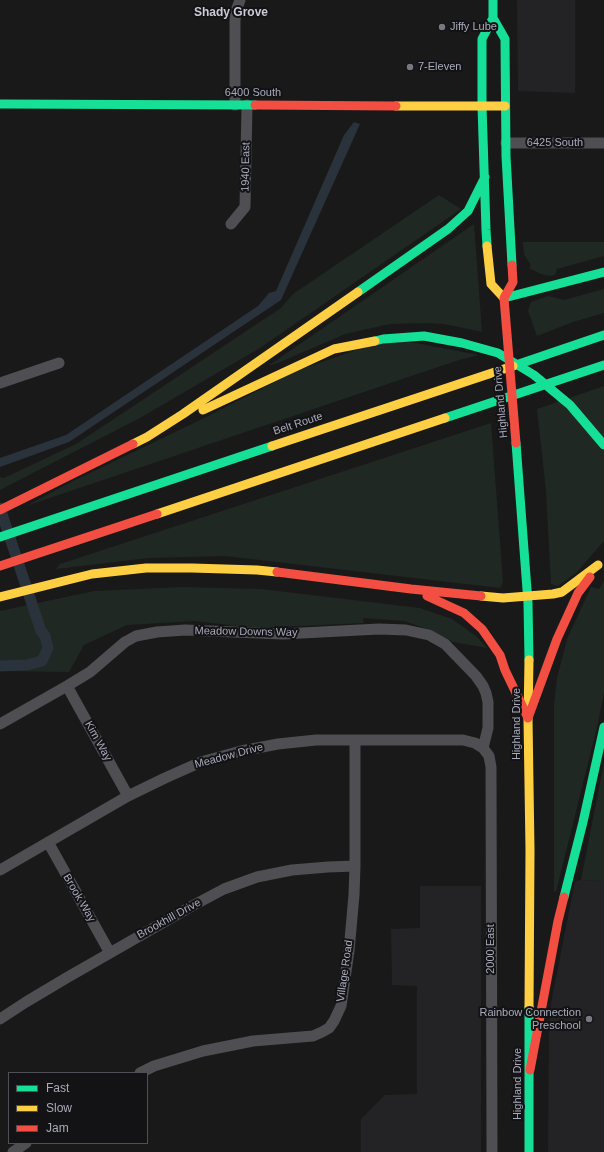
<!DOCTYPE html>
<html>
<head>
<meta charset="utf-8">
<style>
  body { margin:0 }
  #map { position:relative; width:604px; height:1152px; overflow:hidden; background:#191919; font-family:Arial,sans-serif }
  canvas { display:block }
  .legend { position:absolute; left:8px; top:1072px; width:140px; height:72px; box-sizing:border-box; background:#131215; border:1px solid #4f4f57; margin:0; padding:5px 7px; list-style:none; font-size:12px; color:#a9abbb }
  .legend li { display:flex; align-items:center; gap:8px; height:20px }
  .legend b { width:20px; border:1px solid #4f4f57 }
</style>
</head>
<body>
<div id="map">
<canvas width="604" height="1152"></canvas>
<ul class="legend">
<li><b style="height:5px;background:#16e098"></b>Fast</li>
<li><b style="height:5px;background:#ffcf43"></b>Slow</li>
<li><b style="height:5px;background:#f24e42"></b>Jam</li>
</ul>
</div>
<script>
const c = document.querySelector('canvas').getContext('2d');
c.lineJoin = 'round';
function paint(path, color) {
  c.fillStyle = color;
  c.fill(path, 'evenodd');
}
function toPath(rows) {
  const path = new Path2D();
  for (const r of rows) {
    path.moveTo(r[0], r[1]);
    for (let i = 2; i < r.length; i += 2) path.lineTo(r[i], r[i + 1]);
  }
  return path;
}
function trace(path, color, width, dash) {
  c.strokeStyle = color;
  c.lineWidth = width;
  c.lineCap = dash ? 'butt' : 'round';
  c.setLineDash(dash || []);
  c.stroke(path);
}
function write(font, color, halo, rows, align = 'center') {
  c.font = font + ' Arial,sans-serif';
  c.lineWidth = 4;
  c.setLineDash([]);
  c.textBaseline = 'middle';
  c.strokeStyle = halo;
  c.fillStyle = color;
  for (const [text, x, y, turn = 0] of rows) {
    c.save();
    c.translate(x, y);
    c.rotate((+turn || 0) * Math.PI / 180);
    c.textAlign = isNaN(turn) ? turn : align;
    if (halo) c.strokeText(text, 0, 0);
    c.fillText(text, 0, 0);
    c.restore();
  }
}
paint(toPath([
  [517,0,575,0,575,93,518,91],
  [581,880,604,881,604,1152,548,1152,549,1027,551,1003,575,881],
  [420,886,481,886,481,1152,361,1152,361,1119,385,1095,417,1094,417,986,392,985,391,929,420,928]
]), '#232225');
paint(toPath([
  [439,195,461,209,260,348,140,418,0,490,0,477,4,478,76,444,281,308,293,294],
  [474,224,482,332,459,327,443,324,427,323,390,324,345,334,278,363,268,366],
  [523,242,604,242,604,256,557,269,555,275,550,276,541,274,529,268,531,265,528,261,524,254],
  [604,289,604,313,573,322,537,336,528,311,531,302,548,296,564,300],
  [390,338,479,355,459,360,26,506,69,483,198,421,299,370],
  [604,386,604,541,576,573,558,586,551,584,546,491,537,409],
  [491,423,503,582,500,588,225,556,149,558,56,569,60,564],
  [604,581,604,692,598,723,556,892,554,891,554,705,557,678,567,639,591,587,599,589],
  [182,587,261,589,420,608,452,619,477,637,487,648,453,642,430,630,404,621,363,618,364,623,256,628,194,621,127,625,84,645,69,672,0,671,0,611,94,591],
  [604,762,604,881,581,880]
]), '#202823');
paint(toPath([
  [354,122,360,124,281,300,69,442,0,467,0,458,66,435,258,306,269,293,276,291,344,135]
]), '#2a323c');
trace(toPath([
  [0,508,41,631,45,636,48,648,42,661,27,665,0,666]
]), '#2a323c', 11);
trace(toPath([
  [235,105,235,21,236,11,240,0],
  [506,143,604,143],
  [231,224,245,207,247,105],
  [0,383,59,363],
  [67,686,128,796],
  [0,724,67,686,90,672,125,642,136,636,157,632,185,630,283,634,379,629,406,630,429,635,445,644,476,676,483,686,486,693,488,702,488,728,483,748],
  [48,842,110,953],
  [0,870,128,796,165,778,201,762,241,751,278,744,316,740,463,740,475,743,483,748,489,756,491,767,492,1152],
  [0,1019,26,1002,68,977,192,906,224,889,257,877,292,870,328,867,355,866],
  [140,1073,154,1066,203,1051,253,1041,313,1036,322,1032,329,1028,334,1021,341,1006,349,951,354,895,355,866,355,740],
  [13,1152,26,1143]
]), '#4e4e53', 11);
trace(toPath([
  [493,18,505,39,506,156,512,265],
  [0,104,255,105],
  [487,246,486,230,482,106,482,39,493,18,493,0],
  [358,292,448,229,468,211,485,177],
  [504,298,604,272],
  [375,341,383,339,424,336,462,343,498,353,534,375,570,405,604,445],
  [513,366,604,335],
  [445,418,604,365],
  [516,443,528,603,529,660],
  [0,537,272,446],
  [564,897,583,822,604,727],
  [529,1152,529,1007]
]), '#16e098', 9);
trace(toPath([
  [396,106,505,106],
  [487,246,491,284,504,298],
  [203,410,334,349,375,341],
  [133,444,147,437,183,414,358,292],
  [272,446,513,366],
  [157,514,445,418],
  [481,596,503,598,553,594,562,592,598,565],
  [0,597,92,574,146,568,192,568,257,570,277,572],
  [529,660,528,718,530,850,529,1007]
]), '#ffcf43', 9);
trace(toPath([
  [255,105,396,106],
  [512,265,513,282,504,298,516,443],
  [0,510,133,444],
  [0,566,157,514],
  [277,572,411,589,481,596],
  [427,596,464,613,482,629,500,655,505,670,528,718],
  [528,718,557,639,578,593,590,577],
  [530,1070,558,921,564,897]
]), '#f24e42', 9);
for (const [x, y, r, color] of [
  [442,27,4,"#777882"],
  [410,67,4,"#777882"],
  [589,1019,4,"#777882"]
]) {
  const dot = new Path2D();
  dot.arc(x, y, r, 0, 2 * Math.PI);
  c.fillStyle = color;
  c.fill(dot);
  trace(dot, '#131215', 1.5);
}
write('11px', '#a9abbb', '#131215', [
  ["Jiffy Lube",450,27],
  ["7-Eleven",418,67],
  ["Rainbow Connection",581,1013,"right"],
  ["Preschool",581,1026,"right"]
], 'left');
write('11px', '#a9abbb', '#131215', [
  ["6400 South",253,93],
  ["6425 South",555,143],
  ["1940 East",246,167,-89],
  ["Highland Drive",501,402,-95],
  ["Belt Route",298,424,-18],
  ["Meadow Downs Way",246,632,1],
  ["Highland Drive",517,724,-90],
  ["Kim Way",98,741,61],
  ["Meadow Drive",229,756,-15],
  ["Brook Way",79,898,60],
  ["Brookhill Drive",169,919,-29],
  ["2000 East",491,949,-90],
  ["Village Road",345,971,-82],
  ["Highland Drive",518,1084,-90]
]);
write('bold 12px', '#cacbd6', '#131215', [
  ["Shady Grove",231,13]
]);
</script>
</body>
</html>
